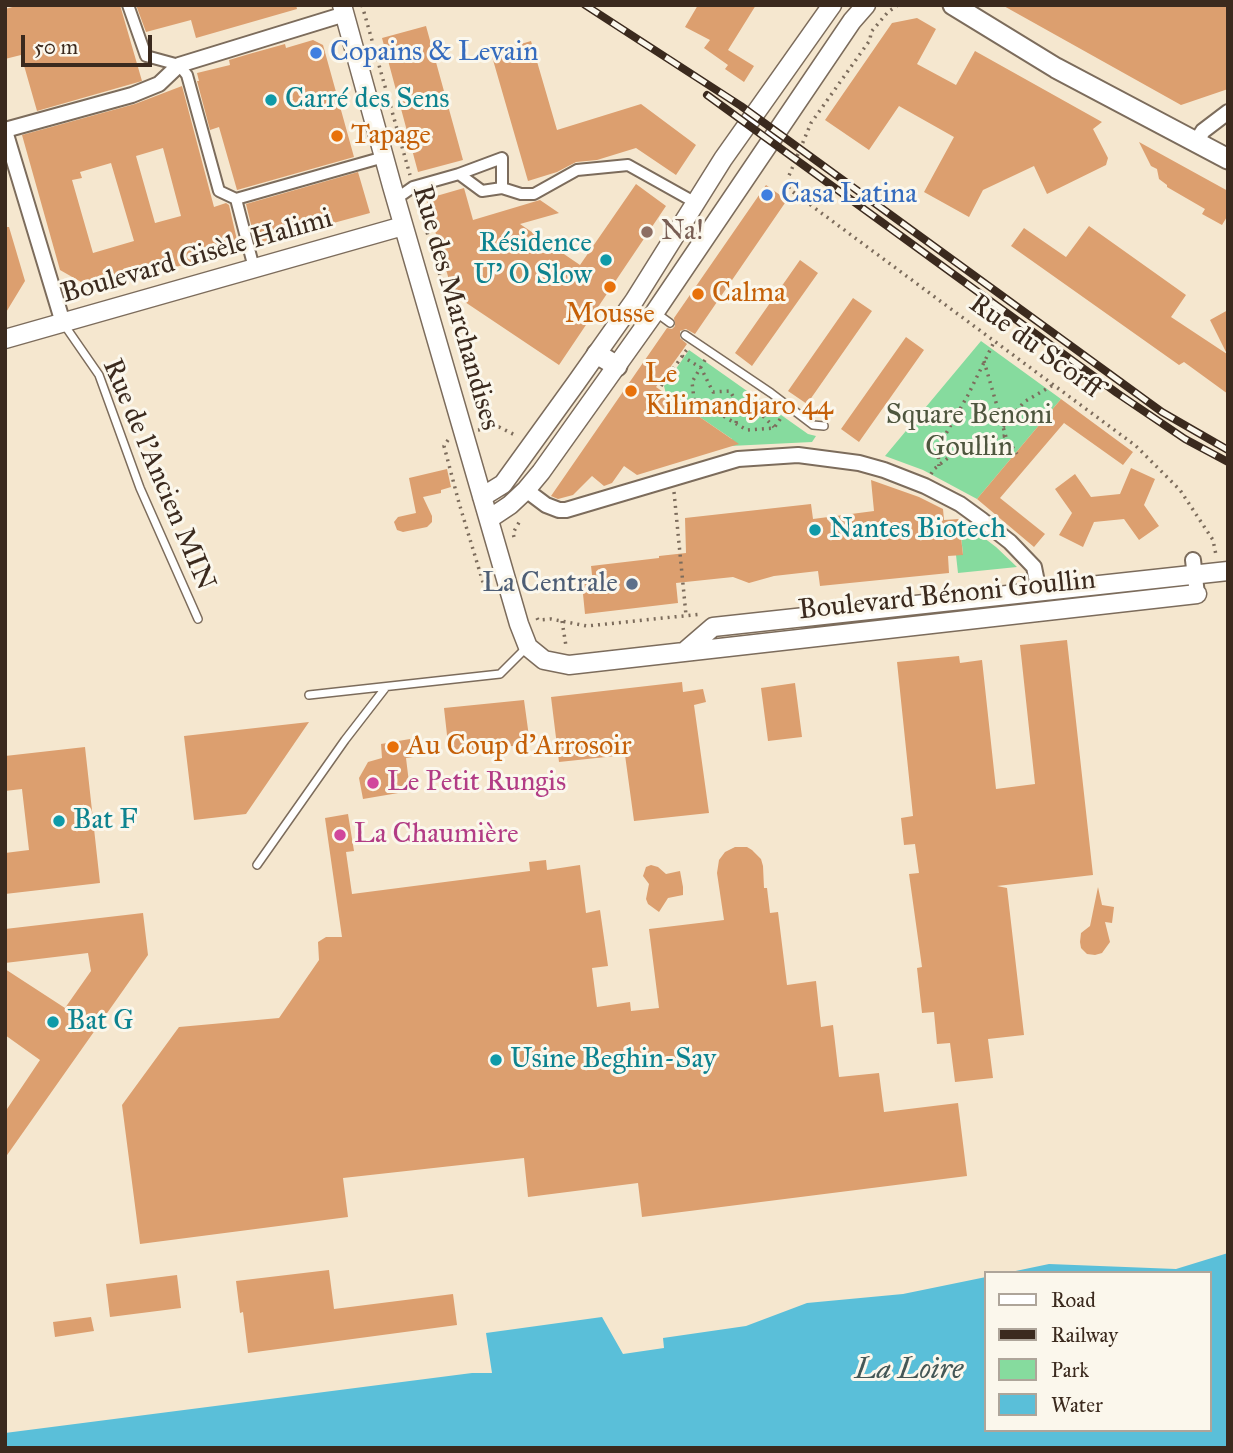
<!DOCTYPE html>
<html>
<head>
<meta charset="utf-8">
<style>
  body { margin:0 }
  #map { position:relative; width:1233px; height:1453px; overflow:hidden; background:#f5e7cf; font-family:"IM FELL Great Primer",serif }
  canvas { display:block }
  .frame { position:absolute; inset:0; border:7px solid #3b2a1e; pointer-events:none }
  .legend { position:absolute; left:984px; top:1271px; width:228px; height:161px; box-sizing:border-box; background:#fbf7ec; border:2px solid #aea59a; margin:0; padding:9px 12px; list-style:none; font-size:21px; color:#3b2a1e }
  .legend li { display:flex; align-items:center; gap:14px; height:35px }
  .legend b { width:35px; border:2px solid #aea59a }
  .scale { position:absolute; left:21px; top:35px; width:131px; height:32px; box-sizing:border-box; border:4px solid #3b2a1e; border-top:0; padding-left:9px; font-size:21px; line-height:24px; white-space:nowrap; color:#3b2a1e; -webkit-text-stroke:5px #fbf7ec; paint-order:stroke }
</style>
</head>
<body>
<div id="map">
<canvas width="1233" height="1453"></canvas>
<div class="frame"></div>
<ul class="legend">
<li><b style="height:9px;background:#fff"></b>Road</li>
<li><b style="height:9px;background:#3b2a1e"></b>Railway</li>
<li><b style="height:19px;background:#86db9e"></b>Park</li>
<li><b style="height:19px;background:#5abfd9"></b>Water</li>
</ul>
<div class="scale">50 m</div>
</div>
<script>
const c = document.querySelector('canvas').getContext('2d');
c.lineJoin = 'round';
function paint(path, color) {
  c.fillStyle = color;
  c.fill(path, 'evenodd');
}
function toPath(rows) {
  const path = new Path2D();
  for (const r of rows) {
    path.moveTo(r[0], r[1]);
    for (let i = 2; i < r.length; i += 2) path.lineTo(r[i], r[i + 1]);
  }
  return path;
}
function trace(path, color, width, dash) {
  c.strokeStyle = color;
  c.lineWidth = width;
  c.lineCap = dash ? 'butt' : 'round';
  c.setLineDash(dash || []);
  c.stroke(path);
}
function write(font, color, halo, rows, align = 'center') {
  c.font = font + ' "IM FELL Great Primer",serif';
  c.lineWidth = 6;
  c.setLineDash([]);
  c.textBaseline = 'middle';
  c.strokeStyle = halo;
  c.fillStyle = color;
  for (const [text, x, y, turn = 0] of rows) {
    c.save();
    c.translate(x, y);
    c.rotate((+turn || 0) * Math.PI / 180);
    c.textAlign = isNaN(turn) ? turn : align;
    if (halo) c.strokeText(text, 0, 0);
    c.fillText(text, 0, 0);
    c.restore();
  }
}
paint(toPath([
  [981,341,1061,399,977,499,923,470,885,456],
  [689,350,808,434,816,436,812,442,730,446,732,439,666,394,664,386],
  [959,519,996,547,1017,567,958,573,956,555,963,554]
]), '#86db9e');
paint(toPath([
  [1228,1253,1228,1448,5,1448,5,1433,472,1373,492,1373,486,1333,602,1317,623,1354,664,1348,663,1338,746,1326,807,1303,903,1294,986,1277,986,1430,1210,1430,1210,1273,1006,1273,1049,1264,1176,1269]
]), '#5abfd9');
paint(toPath([
  [20,5,120,5,142,81,37,111,21,55,5,59,5,9],
  [136,5,296,5,297,9,196,38,191,20,146,32],
  [698,5,756,5,728,50,754,66,744,82,725,69,728,65,704,48,710,40,685,27],
  [1002,5,1228,5,1228,89,1181,105],
  [917,18,936,29,917,64,956,85,975,51,1102,122,1093,129,1108,158,1106,165,1047,194,1034,166,983,190,969,217,924,192,954,137,899,106,869,150,825,120,892,23],
  [426,26,463,160,418,172,382,38],
  [313,40,323,45,354,157,237,190,219,127,210,130,197,81,199,81,197,73,230,65,229,60,249,54,285,44,286,48],
  [531,41,557,130,641,104,696,145,676,175,636,148,597,160,576,162,557,172,528,181,491,53],
  [182,86,214,207,226,203,229,205,239,249,95,290,60,270,22,135,135,104],
  [163,148,181,216,155,223,136,156],
  [111,163,134,241,93,253,72,180,82,178,80,172],
  [1139,142,1228,191,1228,215,1222,225,1202,214,1205,209,1167,187,1167,185,1159,179,1157,169,1151,166],
  [358,172,370,213,264,242,254,237,246,204],
  [636,184,666,206,559,365,453,294,426,199,464,188,473,220,540,200,559,213,520,224,580,265],
  [766,185,787,200,695,334,686,329,680,331,680,338,687,344,656,387,739,444,637,475,624,466,612,483,604,486,592,476,573,495,558,499,551,496,667,328,672,329,675,326,674,318],
  [1089,226,1186,295,1171,317,1227,354,1210,320,1228,310,1228,394,1184,362,1179,365,1011,246,1024,228,1066,257],
  [5,227,9,227,25,281,5,314],
  [800,260,818,273,752,366,735,353],
  [853,298,872,311,807,404,788,391],
  [906,337,924,350,859,442,841,429],
  [1061,399,1133,452,1123,465,1064,423,1000,498,1045,534,1034,547,977,499],
  [1131,468,1155,479,1144,505,1159,526,1139,540,1124,519,1094,522,1083,547,1059,535,1072,513,1055,489,1075,474,1091,497,1120,494],
  [447,469,451,487,441,490,441,493,423,497,432,516,432,522,427,527,403,532,397,530,394,522,398,517,416,513,409,478],
  [871,480,919,497,943,509,944,520,959,519,963,555,948,556,949,573,820,586,818,571,774,576,749,583,733,577,676,583,678,603,585,614,582,584,593,583,591,566,659,558,659,556,686,553,685,518,811,504,813,519,874,511],
  [1067,640,1093,875,997,886,1007,888,1024,1035,988,1039,993,1078,955,1082,950,1043,937,1044,934,1012,922,1013,917,968,922,967,909,874,919,873,915,844,904,845,901,818,913,816,897,662,959,656,960,663,982,660,996,789,1035,784,1020,645],
  [682,682,683,692,703,689,706,702,694,705,709,813,634,821,625,755,559,762,551,697],
  [795,683,802,737,768,741,761,688],
  [524,700,530,744,449,753,444,708],
  [309,722,246,814,194,820,184,736],
  [410,739,413,757,406,758,410,791,363,799,359,778,368,762,382,758,381,744],
  [85,747,100,883,5,894,5,853,29,850,22,789,5,791,5,756],
  [348,814,354,851,346,852,352,894,530,871,529,862,546,860,547,870,580,865,586,913,600,910,608,966,592,968,597,1007,630,1002,631,1011,659,1008,649,929,724,920,717,873,719,860,725,852,735,847,747,847,752,850,761,859,763,866,764,888,767,888,770,913,778,912,787,985,816,981,821,1027,833,1025,839,1077,879,1073,884,1112,958,1103,967,1176,642,1217,638,1183,528,1197,524,1158,343,1178,348,1217,140,1244,122,1105,179,1027,279,1018,319,960,318,942,326,937,342,937,325,818],
  [651,865,658,867,666,874,680,871,683,887,683,895,668,898,659,912,648,904,646,899,649,884,643,876,646,867],
  [1098,887,1102,905,1114,907,1112,923,1105,922,1110,942,1102,953,1095,955,1087,954,1081,948,1080,942,1081,933,1090,926],
  [143,913,148,955,5,1158,5,1112,40,1060,5,1035,5,969,65,1008,91,971,88,953,5,963,5,929],
  [329,1270,334,1309,453,1294,457,1325,248,1353,243,1312,240,1313,236,1281],
  [177,1275,181,1308,110,1317,106,1284],
  [91,1317,94,1331,55,1337,53,1322]
]), '#dc9f6f');
const service = toPath([
  [655,312,670,323],
  [63,323,99,375,140,488,198,619],
  [685,335,771,393,813,425,824,426],
  [309,695,500,674,527,647],
  [257,865,345,740,386,687]
]);
const pedestrian = toPath([
  [128,5,146,56,179,65,187,75,219,191,236,199,254,268],
  [459,174,502,158,502,188],
  [236,199,384,157],
  [396,199,413,187,459,174,482,191,502,188,521,194,534,194,577,170,628,165,696,203]
]);
const minor = toPath([
  [5,130,132,95,159,84,179,65,345,14],
  [5,131,63,323],
  [1196,142,1203,131,1228,112],
  [526,490,546,505,559,510,566,510,738,459,798,455,859,463,884,470,925,486,960,504,982,520,1010,542,1034,567,1039,592],
  [1193,560,1197,594]
]);
const tertiary = toPath([
  [342,5,392,186,519,624,528,647,544,660,569,665,1197,594],
  [5,339,403,226],
  [482,497,503,484,576,383,634,301,723,159,832,5],
  [489,519,510,505,526,490,541,472,655,312,852,21,866,5],
  [684,652,713,627,1228,571]
]);
const secondary = toPath([
  [953,5,1056,68,1228,159],
  [597,354,617,366]
]);
trace(service, '#7c6c5c', 10);
trace(pedestrian, '#7c6c5c', 14);
trace(minor, '#7c6c5c', 18);
trace(tertiary, '#7c6c5c', 21);
trace(secondary, '#7c6c5c', 23);
trace(toPath([
  [362,5,410,175],
  [898,5,888,12,871,32,870,40,811,123,788,178,789,189,1136,446,1180,490,1213,540,1216,555],
  [417,199,486,428],
  [682,356,701,368,713,392,730,391,739,407,755,408,774,427],
  [705,360,692,382,694,399,747,430,774,428,783,415],
  [984,361,1006,437,1017,454],
  [661,386,688,348],
  [736,423,739,407],
  [1003,427,1024,402,1053,385],
  [478,430,499,427,517,436],
  [448,440,444,446,459,503,485,589,492,591],
  [939,466,938,452,944,437,968,395,994,342],
  [931,474,934,469,962,447,976,440,1005,436],
  [674,492,686,615],
  [514,537,513,533,521,519],
  [537,618,538,620,551,619,587,626,702,614],
  [562,621,566,646]
]), '#7c6c5c', 3.5, [2, 5]);
trace(service, '#fff', 7);
trace(pedestrian, '#fff', 10);
trace(minor, '#fff', 14);
trace(tertiary, '#fff', 18);
trace(secondary, '#fff', 19);
const rail = toPath([
  [585,5,741,106,1162,412,1228,450],
  [707,95,1117,393,1185,439,1228,462]
]);
trace(rail, '#3b2a1e', 8);
trace(rail, '#fbf7ec', 5, [16]);
for (const [x, y, r, color] of [
  [316,53,7,"#3f7fe0"],
  [271,100,7,"#0f9aa8"],
  [337,136,7,"#e8710a"],
  [767,195,7,"#3f7fe0"],
  [647,232,7,"#8d6e63"],
  [606,260,7,"#0f9aa8"],
  [610,287,7,"#e8710a"],
  [698,294,7,"#e8710a"],
  [631,391,7,"#e8710a"],
  [815,530,7,"#0f9aa8"],
  [632,584,7,"#5c6f8a"],
  [393,747,7,"#e8710a"],
  [373,783,7,"#d1479c"],
  [59,821,7,"#0f9aa8"],
  [340,835,7,"#d1479c"],
  [53,1022,7,"#0f9aa8"],
  [496,1060,7,"#0f9aa8"]
]) {
  const dot = new Path2D();
  dot.arc(x, y, r, 0, 2 * Math.PI);
  c.fillStyle = color;
  c.fill(dot);
  trace(dot, '#fbf7ec', 2.5);
}
write('28px', '#366cbe', '#fbf7ec', [
  ["Copains & Levain",330,53],
  ["Casa Latina",781,195]
], 'left');
write('28px', '#0d838f', '#fbf7ec', [
  ["Carré des Sens",285,100],
  ["Résidence",592,244,"right"],
  ["U’ O Slow",592,276,"right"],
  ["Nantes Biotech",829,530],
  ["Bat F",73,821],
  ["Bat G",67,1022],
  ["Usine Beghin-Say",510,1060]
], 'left');
write('28px', '#c56008', '#fbf7ec', [
  ["Tapage",351,136],
  ["Calma",712,294],
  ["Mousse",610,315,"center"],
  ["Le",645,375],
  ["Kilimandjaro 44",645,407],
  ["Au Coup d'Arrosoir",407,747]
], 'left');
write('28px', '#785e54', '#fbf7ec', [
  ["Na!",661,232]
], 'left');
write('28px', '#3b2a1e', '#fbf7ec', [
  ["Boulevard Gisèle Halimi",197,257,-16],
  ["Rue des Marchandises",455,308,74],
  ["Rue du Scorff",1035,347,36],
  ["Rue de l'Ancien MIN",158,475,67],
  ["Boulevard Bénoni Goullin",947,596,-6]
]);
write('28px', '#4e563e', '#fbf7ec', [
  ["Square Benoni",969,416],
  ["Goullin",969,448]
]);
write('28px', '#4e5e75', '#fbf7ec', [
  ["La Centrale",618,584]
], 'right');
write('28px', '#b23c85', '#fbf7ec', [
  ["Le Petit Rungis",387,783],
  ["La Chaumière",354,835]
], 'left');
write('italic 30px', '#445756', '#fbf7ec', [
  ["La Loire",909,1371]
]);
</script>
</body>
</html>
